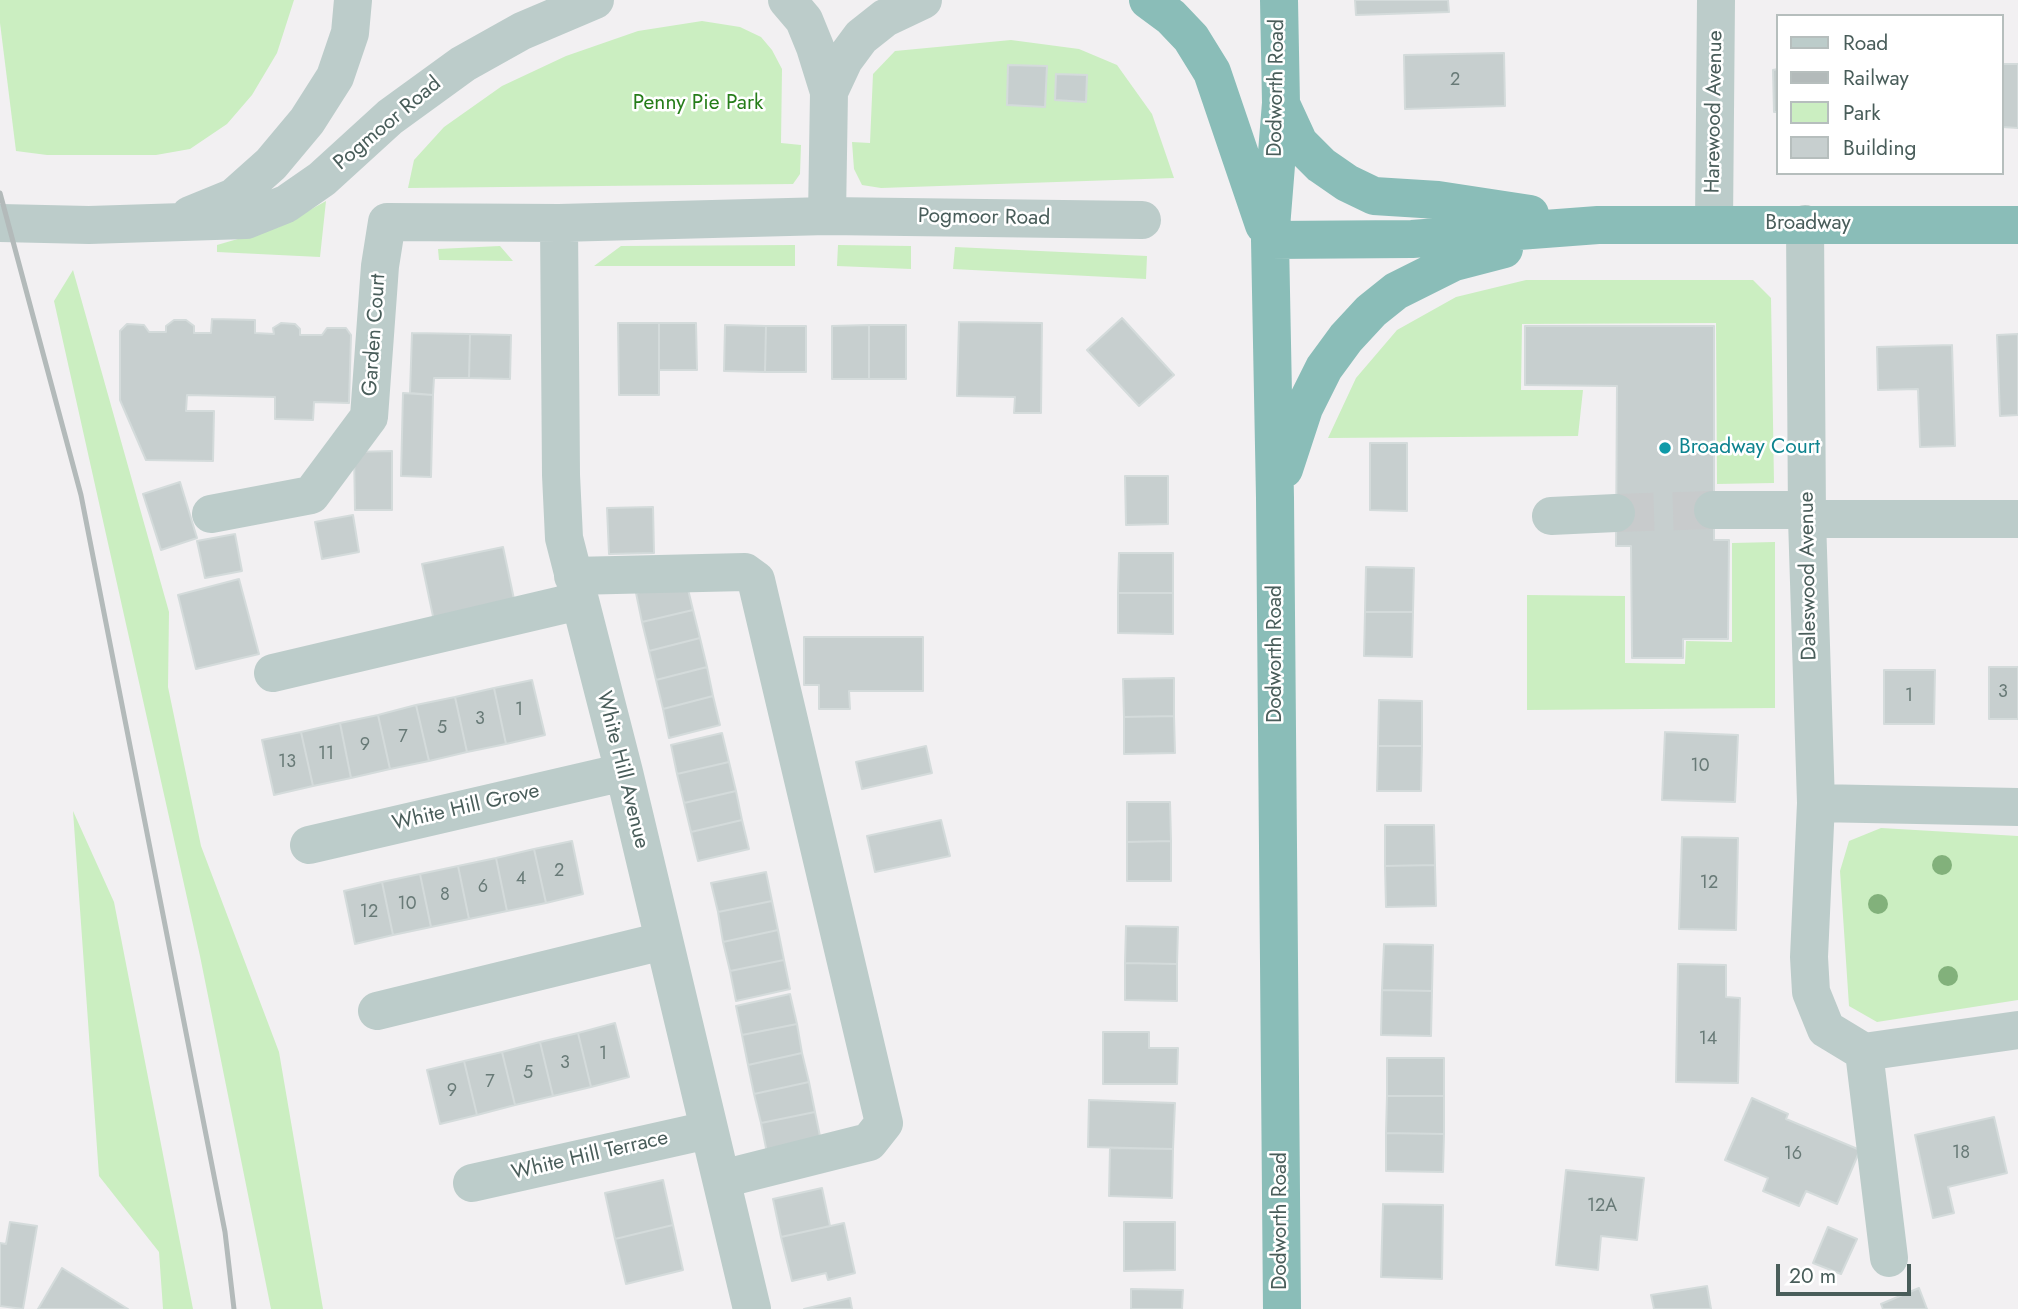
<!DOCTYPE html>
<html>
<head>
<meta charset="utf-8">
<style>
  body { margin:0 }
  #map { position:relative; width:2018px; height:1309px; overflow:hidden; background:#f2f0f2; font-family:Jost,sans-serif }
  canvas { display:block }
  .legend { position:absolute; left:1776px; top:14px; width:228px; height:161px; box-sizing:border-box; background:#fff; border:2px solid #b6bebd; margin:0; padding:9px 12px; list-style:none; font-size:21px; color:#495d5a }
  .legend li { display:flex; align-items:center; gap:14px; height:35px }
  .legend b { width:35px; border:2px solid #b6bebd }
  .scale { position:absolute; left:1776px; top:1264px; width:135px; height:32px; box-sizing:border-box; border:4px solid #495d5a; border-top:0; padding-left:9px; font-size:21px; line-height:24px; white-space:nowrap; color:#495d5a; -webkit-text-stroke:5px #fff; paint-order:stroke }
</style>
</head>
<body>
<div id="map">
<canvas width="2018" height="1309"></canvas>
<ul class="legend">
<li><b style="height:9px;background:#bcccca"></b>Road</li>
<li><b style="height:9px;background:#b3baba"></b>Railway</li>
<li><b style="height:19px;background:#cbeec1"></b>Park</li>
<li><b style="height:19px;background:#c7cfcf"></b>Building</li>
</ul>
<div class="scale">20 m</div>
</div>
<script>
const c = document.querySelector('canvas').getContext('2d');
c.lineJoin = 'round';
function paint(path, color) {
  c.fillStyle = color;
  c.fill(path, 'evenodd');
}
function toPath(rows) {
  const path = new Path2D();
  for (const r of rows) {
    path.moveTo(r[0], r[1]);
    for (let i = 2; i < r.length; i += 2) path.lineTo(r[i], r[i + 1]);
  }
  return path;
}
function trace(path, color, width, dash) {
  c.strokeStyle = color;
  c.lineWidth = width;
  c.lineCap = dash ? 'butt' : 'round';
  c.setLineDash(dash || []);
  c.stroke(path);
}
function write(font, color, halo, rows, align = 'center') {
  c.font = font + ' Jost,sans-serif';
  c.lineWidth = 5;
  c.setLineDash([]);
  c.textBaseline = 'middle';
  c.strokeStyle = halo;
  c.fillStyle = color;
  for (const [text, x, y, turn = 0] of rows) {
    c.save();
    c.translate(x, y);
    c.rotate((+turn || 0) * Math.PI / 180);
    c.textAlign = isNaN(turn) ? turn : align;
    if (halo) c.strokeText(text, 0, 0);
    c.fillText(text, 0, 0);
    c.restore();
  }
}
paint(toPath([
  [0,0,294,0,277,53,252,95,227,124,190,149,156,155,47,155,16,151,0,23],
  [702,21,740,27,761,37,772,50,782,69,781,143,801,145,800,174,793,184,408,188,414,160,444,127,502,86,566,56,638,31],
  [1011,40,1079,49,1117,65,1152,114,1174,178,881,188,862,185,854,169,852,142,870,143,873,74,895,51],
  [326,201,320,257,217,252,217,245,279,227],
  [795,245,795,266,594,266,621,246],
  [838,245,911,246,911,269,837,266],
  [500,246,513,261,439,260,438,249],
  [955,247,1147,256,1146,279,953,269],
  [73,270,169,612,168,687,201,846,279,1052,323,1309,271,1309,200,956,54,301],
  [1526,280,1753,280,1771,298,1774,483,1717,484,1716,323,1522,324,1521,390,1583,390,1578,436,1328,438,1356,378,1397,330,1456,297],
  [1775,542,1775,708,1527,710,1527,595,1625,596,1625,663,1685,664,1686,641,1732,642,1732,543],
  [73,811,114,902,193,1309,163,1309,159,1252,99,1176],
  [1881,828,2018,836,2018,1000,1877,1022,1849,1006,1840,871,1849,841]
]), '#cbeec1');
const building = toPath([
  [1355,0,1448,0,1449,12,1356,15,1355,0],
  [1504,53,1505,106,1405,109,1404,55,1504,53],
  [2002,64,2018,64,2018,128,2002,127,2002,64],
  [1008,65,1047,66,1045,107,1007,105,1008,65],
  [1778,69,1778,112,1774,112,1773,70,1778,69],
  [1056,74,1087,75,1086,102,1055,100,1056,74],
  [1122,318,1174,375,1139,406,1087,350,1122,318],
  [212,319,255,320,255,333,274,334,273,328,281,323,295,324,300,329,300,335,322,335,327,328,346,328,351,335,349,403,314,402,313,420,275,419,275,397,187,395,186,411,214,411,213,461,146,460,120,400,120,331,127,324,144,325,149,332,166,332,166,326,174,320,186,320,194,326,194,333,211,333,212,319],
  [959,322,1042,323,1041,413,1014,413,1015,397,957,396,959,322],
  [618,323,659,323,659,395,619,395,618,323],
  [659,323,696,323,697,370,659,370,659,323],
  [725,325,766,326,765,372,724,371,725,325],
  [869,325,869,379,832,379,832,326,869,325],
  [869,325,906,325,906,379,869,379,869,325],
  [766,326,806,326,806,372,765,372,766,326],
  [1525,326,1714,326,1714,540,1729,540,1728,639,1683,639,1683,658,1632,658,1631,546,1616,546,1617,386,1525,385,1525,326],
  [412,333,470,334,469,378,434,378,433,395,410,393,412,333],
  [470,334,511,335,510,379,469,378,470,334],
  [2018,334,2018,415,2000,416,1997,335,2018,334],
  [1952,345,1955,446,1920,447,1918,389,1878,390,1877,347,1952,345],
  [403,393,433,395,431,477,401,476,403,393],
  [1370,443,1407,443,1407,511,1370,510,1370,443],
  [392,451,392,510,355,510,354,452,392,451],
  [1125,476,1168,476,1168,524,1126,525,1125,476],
  [180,482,197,538,161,550,143,494,180,482],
  [653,507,654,553,609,554,607,508,653,507],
  [353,515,359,552,322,559,315,522,353,515],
  [235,534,242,571,205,578,197,541,235,534],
  [503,547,515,604,434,621,422,564,503,547],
  [1119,553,1173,553,1173,593,1118,593,1119,553],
  [1366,567,1414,568,1413,612,1365,612,1366,567],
  [239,579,259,654,196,669,178,595,239,579],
  [686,581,693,610,642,622,636,593,686,581],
  [1118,593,1173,593,1173,634,1118,633,1118,593],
  [693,610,700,638,649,651,642,622,693,610],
  [1365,612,1413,612,1412,657,1364,656,1365,612],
  [804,637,923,637,923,691,849,691,850,709,819,709,819,685,804,685,804,637],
  [700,638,707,667,656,680,649,651,700,638],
  [707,667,713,696,663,709,656,680,707,667],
  [1989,667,2018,667,2018,719,1989,719,1989,667],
  [1884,670,1935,670,1934,724,1884,724,1884,670],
  [1174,678,1174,716,1124,717,1123,679,1174,678],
  [532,680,545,735,506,744,494,688,532,680],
  [494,688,506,744,467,752,455,697,494,688],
  [713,696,720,725,669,738,663,709,713,696],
  [455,697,467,752,429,761,416,705,455,697],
  [1379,700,1422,701,1422,746,1378,746,1379,700],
  [416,705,429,761,390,769,378,715,416,705],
  [378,715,390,769,351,778,340,723,378,715],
  [1174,716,1175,753,1124,754,1124,717,1174,716],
  [340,723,351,778,313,786,301,732,340,723],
  [301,732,313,786,274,795,262,740,301,732],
  [1665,732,1738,735,1735,802,1662,800,1665,732],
  [722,733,729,762,677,774,671,745,722,733],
  [926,746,932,773,862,789,856,762,926,746],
  [1378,746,1422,746,1421,791,1377,791,1378,746],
  [729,762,736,791,684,803,677,774,729,762],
  [736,791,742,820,691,832,684,803,736,791],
  [1127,802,1170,802,1171,841,1127,842,1127,802],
  [742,820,749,849,698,861,691,832,742,820],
  [941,820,950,856,875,872,867,836,941,820],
  [1385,825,1434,825,1435,865,1385,866,1385,825],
  [1682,837,1738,838,1736,930,1679,929,1682,837],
  [572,841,583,894,546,903,534,849,572,841],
  [1171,841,1171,881,1127,881,1127,842,1171,841],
  [534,849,546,903,507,911,496,858,534,849],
  [496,858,507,911,469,919,458,866,496,858],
  [1435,865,1436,906,1386,907,1385,866,1435,865],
  [458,866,469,919,431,927,420,874,458,866],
  [766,872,772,901,718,912,711,883,766,872],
  [420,874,431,927,393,935,382,882,420,874],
  [382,882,393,935,355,944,344,891,382,882],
  [772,901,778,930,723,942,718,912,772,901],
  [1126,926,1178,927,1177,964,1125,963,1126,926],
  [778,930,784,960,730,971,723,942,778,930],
  [1384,944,1433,945,1432,991,1382,990,1384,944],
  [784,960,790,989,736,1001,730,971,784,960],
  [1125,963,1177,964,1177,1001,1125,1000,1125,963],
  [1678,964,1726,965,1726,997,1740,998,1738,1083,1676,1082,1678,964],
  [1382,990,1432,991,1431,1036,1381,1035,1382,990],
  [790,994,797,1024,742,1035,736,1006,790,994],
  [615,1023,629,1077,591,1087,578,1033,615,1023],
  [797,1024,802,1053,748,1065,742,1035,797,1024],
  [1103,1032,1149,1032,1149,1048,1178,1048,1177,1084,1103,1084,1103,1032],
  [578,1033,591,1087,553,1096,540,1042,578,1033],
  [540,1042,553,1096,515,1105,502,1052,540,1042],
  [502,1052,515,1105,477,1115,464,1061,502,1052],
  [802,1053,809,1082,754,1094,748,1065,802,1053],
  [1387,1058,1444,1058,1444,1096,1387,1096,1387,1058],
  [464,1061,477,1115,440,1124,427,1070,464,1061],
  [809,1082,815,1112,761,1123,754,1094,809,1082],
  [1387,1096,1444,1096,1444,1134,1386,1133,1387,1096],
  [1752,1098,1788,1114,1786,1119,1860,1150,1837,1204,1806,1191,1799,1206,1763,1191,1768,1178,1725,1160,1752,1098],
  [1089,1100,1175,1103,1173,1149,1088,1147,1089,1100],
  [815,1112,821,1141,767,1153,761,1123,815,1112],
  [1994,1117,2007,1173,1948,1187,1954,1213,1933,1218,1915,1135,1994,1117],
  [1386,1133,1444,1134,1443,1172,1386,1171,1386,1133],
  [1110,1148,1173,1149,1172,1198,1109,1196,1110,1148],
  [1566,1170,1644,1178,1637,1240,1601,1236,1598,1270,1556,1265,1566,1170],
  [663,1180,673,1225,615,1239,605,1193,663,1180],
  [822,1188,830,1226,781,1237,773,1199,822,1188],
  [1383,1204,1443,1205,1442,1279,1381,1277,1383,1204],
  [10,1222,37,1226,23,1309,0,1306,0,1243,6,1244,10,1222],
  [1124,1222,1175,1222,1175,1270,1124,1271,1124,1222],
  [844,1223,855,1273,828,1280,826,1273,792,1281,781,1237,844,1223],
  [673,1225,683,1270,626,1284,615,1239,673,1225],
  [1828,1227,1857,1239,1841,1274,1813,1263,1828,1227],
  [62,1268,128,1309,38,1309,62,1268],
  [1707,1286,1711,1309,1654,1309,1651,1295,1707,1286],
  [1919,1288,1927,1309,1883,1309,1881,1304,1919,1288],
  [1131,1289,1183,1290,1182,1309,1131,1309,1131,1289],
  [850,1298,852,1309,804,1309,850,1298]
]);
paint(building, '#c7cfcf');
trace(building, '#d4dbdb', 2);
trace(toPath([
  [1616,513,1713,510]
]), '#c8cbcc', 38, [38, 19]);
trace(toPath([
  [787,0,804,20,815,47,829,92,827,216],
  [829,92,844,60,861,37,885,18,923,0],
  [190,215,234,197,271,164,307,121,335,77,350,33,353,0],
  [0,223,89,225,246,220,286,204,322,179,390,117,463,64,522,31,595,0],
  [559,223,561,475,564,538,624,772,752,1309],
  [1714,224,1716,0],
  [1805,224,1807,519,1816,803,1809,957,1811,992,1826,1029,1864,1052,2018,1030],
  [1713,510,1807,510],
  [211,514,311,495,369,417,380,266,387,222,559,223,827,216,1142,220],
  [1551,516,1616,513],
  [1807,519,2018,519],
  [573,576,745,572,756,580,884,1123,869,1142,722,1179],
  [273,673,579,601],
  [1816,803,2018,807],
  [309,845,624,772],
  [377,1011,663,941],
  [1864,1052,1889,1258],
  [472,1183,708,1130]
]), '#bcccca', 38);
trace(toPath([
  [1148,0,1171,17,1191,38,1212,72,1264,225],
  [1279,0,1281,103,1270,240,1275,498,1282,1309],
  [1281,104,1299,143,1321,165,1347,183,1374,196,1438,200,1530,214],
  [1270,240,1412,239,1598,225,2018,225],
  [1284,469,1304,408,1324,368,1346,338,1371,311,1396,291,1454,262,1504,249]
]), '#8abdb8', 38);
trace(toPath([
  [0,193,81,495,225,1232,234,1309]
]), '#b3baba', 5);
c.fillStyle = '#82b17b';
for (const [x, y] of [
  [1942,865],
  [1878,904],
  [1948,976]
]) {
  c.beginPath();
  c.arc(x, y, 10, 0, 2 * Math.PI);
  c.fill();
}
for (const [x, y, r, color] of [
  [1665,448,7,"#0f9aa8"]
]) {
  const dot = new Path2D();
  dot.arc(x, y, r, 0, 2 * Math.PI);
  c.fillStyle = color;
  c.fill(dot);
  trace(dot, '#fff', 2.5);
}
write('18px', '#687a77', null, [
  ["2",1455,81],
  ["3",2003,693],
  ["1",1909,697],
  ["1",519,711],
  ["3",480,720],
  ["5",442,729],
  ["7",403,738],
  ["9",365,746],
  ["11",326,755],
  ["13",287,763],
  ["10",1700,767],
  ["2",559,872],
  ["4",521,880],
  ["12",1709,884],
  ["6",483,888],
  ["8",445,896],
  ["10",407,905],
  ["12",369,913],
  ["14",1708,1040],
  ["1",603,1055],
  ["3",565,1064],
  ["5",528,1074],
  ["7",490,1083],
  ["9",452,1092],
  ["18",1961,1154],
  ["16",1793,1155],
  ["12A",1602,1207]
]);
write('21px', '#495d5a', '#fff', [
  ["Dodworth Road",1277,88,-89],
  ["Harewood Avenue",1715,112,-89],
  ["Pogmoor Road",388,124,-40],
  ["Pogmoor Road",984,218,1],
  ["Broadway",1808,224],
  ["Garden Court",375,335,-86],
  ["Daleswood Avenue",1809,576,-91],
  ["Dodworth Road",1276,654,-90],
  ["White Hill Avenue",622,770,76],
  ["White Hill Grove",466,808,-13],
  ["White Hill Terrace",590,1156,-13],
  ["Dodworth Road",1281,1221,-90]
]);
write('21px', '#267d1a', '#fff', [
  ["Penny Pie Park",698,104]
]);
write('21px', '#0d838f', '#fff', [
  ["Broadway Court",1679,448]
], 'left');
</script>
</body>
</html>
